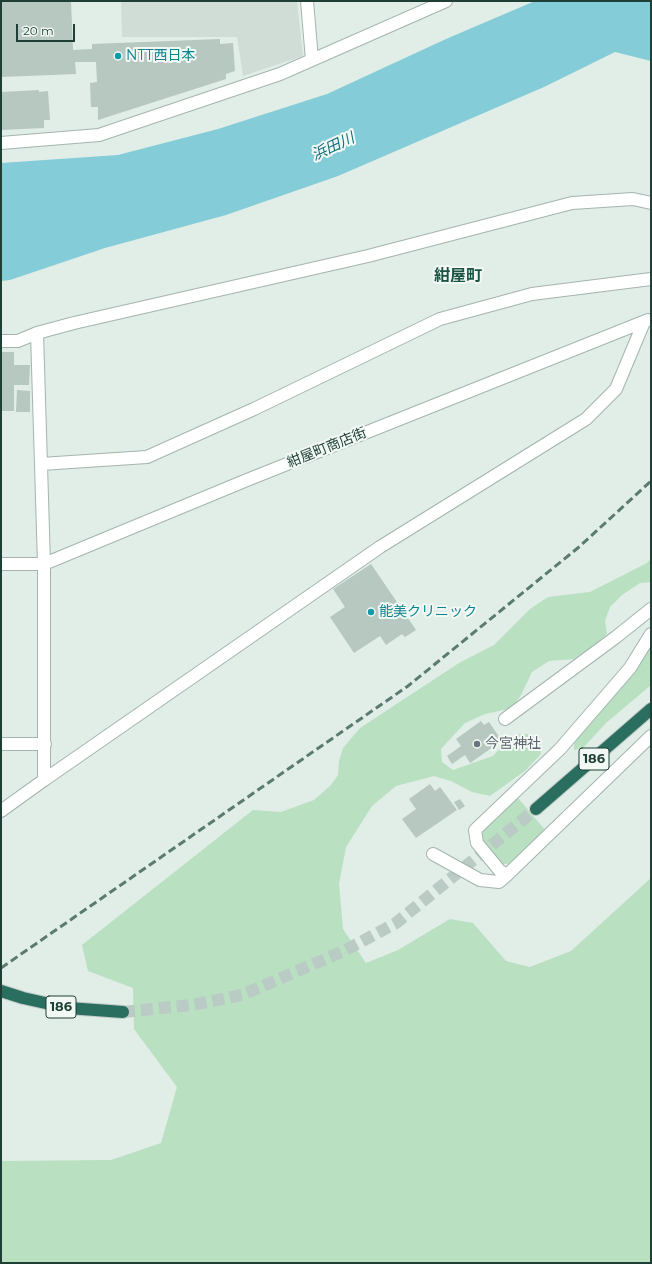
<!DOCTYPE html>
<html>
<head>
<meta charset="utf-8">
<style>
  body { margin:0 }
  #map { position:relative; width:652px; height:1264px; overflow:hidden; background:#e1ede7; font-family:Montserrat,sans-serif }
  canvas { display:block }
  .frame { position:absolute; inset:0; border:2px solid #1f3f36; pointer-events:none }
  .scale { position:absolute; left:16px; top:24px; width:59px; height:18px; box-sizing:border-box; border:2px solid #1f3f36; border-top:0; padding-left:5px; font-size:12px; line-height:14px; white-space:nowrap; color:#1f3f36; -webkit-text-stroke:3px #f2f9f5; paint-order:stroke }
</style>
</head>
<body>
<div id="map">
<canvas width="652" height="1264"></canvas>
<div class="frame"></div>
<div class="scale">20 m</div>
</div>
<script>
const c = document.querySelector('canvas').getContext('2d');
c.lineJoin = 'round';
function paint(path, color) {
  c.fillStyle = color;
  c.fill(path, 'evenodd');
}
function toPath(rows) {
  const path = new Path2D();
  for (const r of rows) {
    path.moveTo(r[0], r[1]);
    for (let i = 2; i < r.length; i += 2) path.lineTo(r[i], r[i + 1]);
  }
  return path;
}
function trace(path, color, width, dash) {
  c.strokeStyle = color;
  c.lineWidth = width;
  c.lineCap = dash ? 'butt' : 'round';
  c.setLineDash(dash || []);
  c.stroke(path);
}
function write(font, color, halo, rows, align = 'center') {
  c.font = font + ' Montserrat,"Noto Sans JP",sans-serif';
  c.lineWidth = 4;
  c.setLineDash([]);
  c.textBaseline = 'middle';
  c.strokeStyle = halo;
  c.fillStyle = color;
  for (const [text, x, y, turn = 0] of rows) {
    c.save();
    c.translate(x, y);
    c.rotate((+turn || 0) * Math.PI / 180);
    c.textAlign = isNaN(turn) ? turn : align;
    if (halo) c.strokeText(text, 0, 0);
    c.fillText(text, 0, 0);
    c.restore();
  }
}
paint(toPath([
  [121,1,297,1,303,56,243,76,237,37,122,37]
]), '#cfddd6');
paint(toPath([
  [651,558,651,582,640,583,622,595,610,607,605,621,607,634,595,645,574,659,549,661,532,672,521,695,512,708,485,714,465,723,441,749,442,762,453,770,493,756,505,743,518,734,528,734,540,741,541,754,526,770,490,796,472,792,451,781,434,776,396,786,372,806,346,847,339,884,343,929,366,963,398,950,450,919,473,923,506,961,530,967,571,951,651,878,651,1263,1,1263,1,1161,111,1160,161,1143,177,1087,134,1029,133,988,88,971,82,945,253,810,281,812,314,800,331,785,338,775,339,761,343,748,360,728,459,663,494,645,530,609,548,597,590,592,647,563],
  [651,645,651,685,606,723,583,748,574,750,574,738,600,708,619,691],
  [518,798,546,831,510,864,501,864,479,838,480,829]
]), '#b8e0c1');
paint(toPath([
  [535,1,651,1,651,61,615,52,544,87,338,176,226,215,105,248,10,280,1,281,1,163,118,155,218,129,327,94,446,39]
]), '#84ccd7');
paint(toPath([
  [1,1,71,1,73,50,92,49,92,44,220,39,220,44,233,43,235,71,226,74,226,79,98,120,98,107,91,107,90,83,97,82,96,62,75,62,76,74,1,77],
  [39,90,39,92,48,91,50,120,44,120,44,128,1,130,1,92],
  [1,352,14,352,14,365,30,365,29,385,14,385,14,411,1,411],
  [17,390,30,391,30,412,16,412],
  [371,564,416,630,405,637,402,634,386,645,380,636,354,653,330,617,345,607,333,589],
  [481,721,484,725,489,722,500,738,493,742,496,745,470,763,465,755,452,764,447,756,461,746,456,739],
  [430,784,435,791,440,787,457,810,416,838,402,819,416,809,409,799],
  [460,799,465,806,459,810,454,802]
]), '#b6c8c0');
trace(toPath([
  [123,1012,191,1005,242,995,344,951,396,923,536,809]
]), '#bacac4', 12, [12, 6]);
const minor = toPath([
  [307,1,312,60],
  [1,143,99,135,280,74,446,1],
  [1,341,18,341,37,333,74,323,368,256,572,203,633,199,651,203],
  [41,464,147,457,254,409,440,319,532,294,651,279],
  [1,564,44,564,247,480,648,320],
  [651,634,630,668,560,749,475,830,477,843,500,871,507,875,651,736],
  [505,719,616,637,651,609],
  [1,744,45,744],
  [44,780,380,547,586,419,616,389,644,322],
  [1,811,44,780,44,564,37,333],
  [433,854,480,880,499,882,507,875]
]);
const highway = toPath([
  [536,809,651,709],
  [1,991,23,998,68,1008,123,1012]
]);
trace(minor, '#a3b5ae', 14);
trace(highway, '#c0c9c7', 14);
trace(minor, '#fff', 12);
trace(highway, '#296e5e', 12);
trace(toPath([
  [1,968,408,686,579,547,651,481]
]), '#5a7b71', 3, [8, 4]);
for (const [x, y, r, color] of [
  [118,56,4,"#0f9aa8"],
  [371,612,4,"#0f9aa8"],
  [477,744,4,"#6b7280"]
]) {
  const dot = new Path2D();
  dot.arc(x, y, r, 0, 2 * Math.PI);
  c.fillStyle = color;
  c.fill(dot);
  trace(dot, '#f2f9f5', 1.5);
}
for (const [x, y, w] of [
  [594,759,30],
  [61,1007,30]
]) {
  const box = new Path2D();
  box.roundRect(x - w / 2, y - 11, w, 22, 3);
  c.fillStyle = '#f2f9f5';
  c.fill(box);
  trace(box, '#1f3f36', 1);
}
write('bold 13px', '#1f3f36', null, [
  ["186",594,759],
  ["186",61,1007]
]);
write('14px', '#0d838f', '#f2f9f5', [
  ["NTT西日本",126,56],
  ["能美クリニック",379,612]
], 'left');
write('14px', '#1f3f36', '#f2f9f5', [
  ["紺屋町商店街",327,448,-22]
]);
write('14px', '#5b616d', '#f2f9f5', [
  ["今宮神社",485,744]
], 'left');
write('italic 15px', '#147180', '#f2f9f5', [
  ["浜田川",333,147,-25]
]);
write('bold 16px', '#1a5343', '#f2f9f5', [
  ["紺屋町",458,276]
]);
</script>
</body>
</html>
